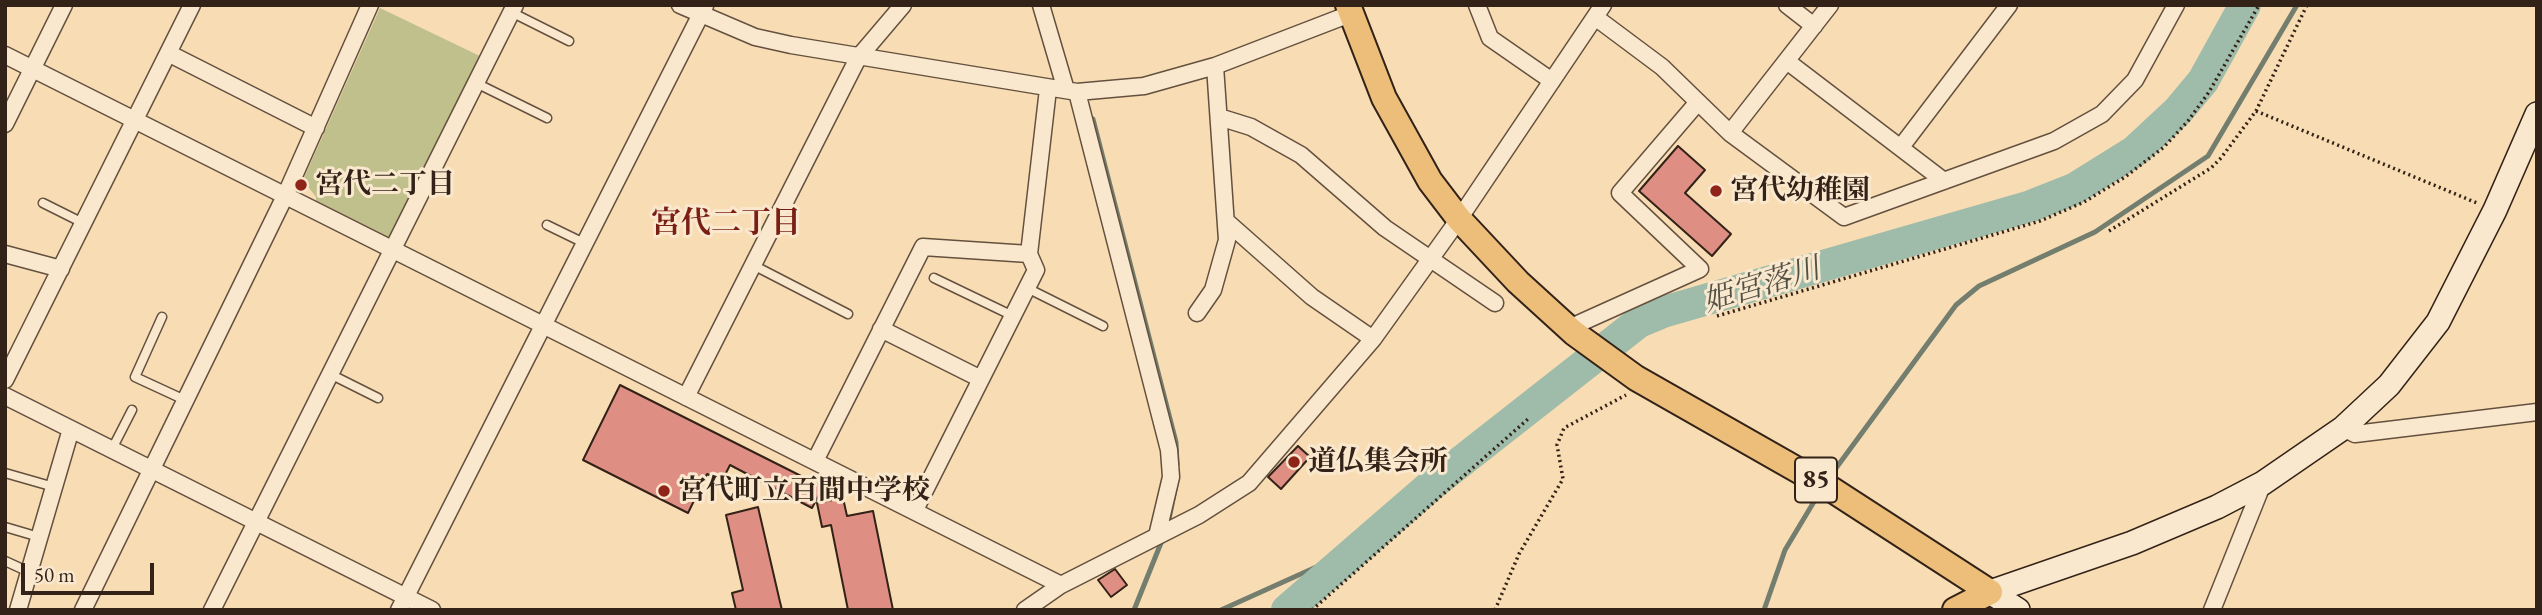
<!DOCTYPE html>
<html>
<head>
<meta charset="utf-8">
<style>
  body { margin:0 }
  #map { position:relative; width:2542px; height:615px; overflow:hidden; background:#f8dcb4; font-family:"EB Garamond",serif }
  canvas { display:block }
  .frame { position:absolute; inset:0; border:7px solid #322217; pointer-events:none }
  .scale { position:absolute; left:21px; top:563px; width:133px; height:32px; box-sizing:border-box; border:4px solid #322217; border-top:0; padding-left:9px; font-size:21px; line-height:24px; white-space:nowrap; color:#322217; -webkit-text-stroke:5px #fae8ce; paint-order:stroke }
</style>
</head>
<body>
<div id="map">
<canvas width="2542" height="615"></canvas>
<div class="frame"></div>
<div class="scale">50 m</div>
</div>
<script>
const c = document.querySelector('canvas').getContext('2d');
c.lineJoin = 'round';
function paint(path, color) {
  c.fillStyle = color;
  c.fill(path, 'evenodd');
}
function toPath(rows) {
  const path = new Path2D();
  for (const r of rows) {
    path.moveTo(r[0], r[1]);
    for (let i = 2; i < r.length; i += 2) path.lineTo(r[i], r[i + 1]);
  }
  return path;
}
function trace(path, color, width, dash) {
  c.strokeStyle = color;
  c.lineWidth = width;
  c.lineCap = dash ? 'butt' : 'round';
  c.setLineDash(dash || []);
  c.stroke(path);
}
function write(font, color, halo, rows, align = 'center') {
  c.font = font + ' "EB Garamond","Noto Serif JP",serif';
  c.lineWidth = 6;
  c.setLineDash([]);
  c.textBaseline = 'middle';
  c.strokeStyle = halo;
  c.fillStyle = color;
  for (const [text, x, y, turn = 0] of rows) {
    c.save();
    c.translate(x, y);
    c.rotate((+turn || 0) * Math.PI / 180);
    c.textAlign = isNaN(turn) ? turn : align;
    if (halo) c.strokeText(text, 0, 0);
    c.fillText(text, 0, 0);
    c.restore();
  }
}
paint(toPath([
  [380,8,484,58,391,240,316,203,316,197,303,180]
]), '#bfc08b');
trace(toPath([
  [1093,119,1176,442,1177,464],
  [1828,479,1956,305,1979,286,2095,232,2208,156,2297,5],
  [1169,519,1176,484],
  [1134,610,1163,538],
  [1221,610,1354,550],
  [1764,610,1785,550,1821,490]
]), '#737e6f', 5);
trace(toPath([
  [1287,610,1435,482,1639,322,1663,312,2031,206,2074,189,2135,151,2178,111,2203,81,2245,5]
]), '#9ebca9', 32);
const building = toPath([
  [1678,146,1705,170,1685,193,1731,234,1712,256,1639,191,1678,146],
  [620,385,823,487,812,508,730,465,722,481,707,474,688,513,583,460,620,385],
  [1298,446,1310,457,1281,489,1268,477,1298,446],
  [843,498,847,516,873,511,893,610,848,610,831,525,822,527,817,503,843,498],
  [758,507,780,602,782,610,736,610,732,593,743,590,726,515,758,507],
  [1115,569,1127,585,1111,597,1098,580,1115,569]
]);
paint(building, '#de8e82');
trace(building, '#322217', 2);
const lane = toPath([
  [511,12,569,41],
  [476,83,547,118],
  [43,203,83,223],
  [547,225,584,243],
  [753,265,848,314],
  [934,278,1013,316],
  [1027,288,1103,326],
  [162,317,135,377,187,401],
  [330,374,378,398],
  [112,449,132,410],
  [5,473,54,487],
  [5,527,39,537],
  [5,561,29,572]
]);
const street = toPath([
  [680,5,755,37,791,45,1077,92,1144,86,1215,66,1350,14],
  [1041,5,1066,90],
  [1477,5,1490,38,1552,81],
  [1787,5,1814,26],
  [1595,17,1662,67,1730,133,1844,217,2054,141,2102,114,2135,80,2176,5],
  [168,53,316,128],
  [5,55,1061,585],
  [1788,62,1944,181],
  [1077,92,1169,450,1171,477,1157,536],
  [1219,117,1251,127,1301,155,1385,228,1495,303],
  [5,124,64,5],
  [1730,133,1830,5],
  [1901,147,2009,5],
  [1226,221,1312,297,1373,339],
  [5,254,61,269],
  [1197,313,1213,290,1227,240,1215,66],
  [1569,328,1700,269,1620,193,1698,102],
  [881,329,981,379],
  [5,380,192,5],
  [5,396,432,610],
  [686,397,858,58,903,5],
  [2343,428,2355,434,2537,412],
  [815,461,923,247,1029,254],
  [915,510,1036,270,1029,254,1048,89],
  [18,610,71,429],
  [83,610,286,194,370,5],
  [212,610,515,5],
  [399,610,705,6],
  [1025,610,1061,585,1199,515,1249,483,1373,339,1459,219,1603,5],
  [2212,610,2263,483]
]);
const secondary = toPath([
  [1990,592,2132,543,2217,507,2263,483,2343,428,2389,385,2438,322,2495,210,2537,114],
  [1990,592,2018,610]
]);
const primary = toPath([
  [1348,5,1384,98,1430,181,1459,219,1518,282,1574,333,1636,378,1831,489,1990,592],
  [1955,610,1990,592]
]);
trace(lane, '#64503e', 11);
trace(street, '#64503e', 19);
trace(secondary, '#322217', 26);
trace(primary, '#322217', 28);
trace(toPath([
  [2256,111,2477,203],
  [2109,231,2211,168,2221,158,2256,111,2307,5],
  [1717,316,2040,221,2084,202,2125,177,2164,147,2188,121,2209,92,2259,5],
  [1312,610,1528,419],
  [1495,610,1519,554,1563,479,1557,445,1564,428,1626,395]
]), '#322217', 3.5, [2, 3.5]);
trace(lane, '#fae8ce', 8);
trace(street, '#fae8ce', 16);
trace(secondary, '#fae8ce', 23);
trace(primary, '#ecbe7a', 24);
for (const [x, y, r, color] of [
  [301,185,7,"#8f2418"],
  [1716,191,7,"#8f2418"],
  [1294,462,7,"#8f2418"],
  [664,491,7,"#8f2418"]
]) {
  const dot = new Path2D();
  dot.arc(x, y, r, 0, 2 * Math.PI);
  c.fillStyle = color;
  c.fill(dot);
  trace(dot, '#fae8ce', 2.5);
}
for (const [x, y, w] of [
  [1816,480,42]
]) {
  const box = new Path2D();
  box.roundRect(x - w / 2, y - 22.5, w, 45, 5);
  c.fillStyle = '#fae8ce';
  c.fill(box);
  trace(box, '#322217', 2);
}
write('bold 26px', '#322217', null, [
  ["85",1816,480]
]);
write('bold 28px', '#322217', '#fae8ce', [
  ["宮代二丁目",315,185],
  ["宮代幼稚園",1730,191],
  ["道仏集会所",1308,462],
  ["宮代町立百間中学校",678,491]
], 'left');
write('bold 30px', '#7a1f14', '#fae8ce', [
  ["宮代二丁目",726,224]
]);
write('italic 30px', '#525043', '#fae8ce', [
  ["姫宮落川",1762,286,-17]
]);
</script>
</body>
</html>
